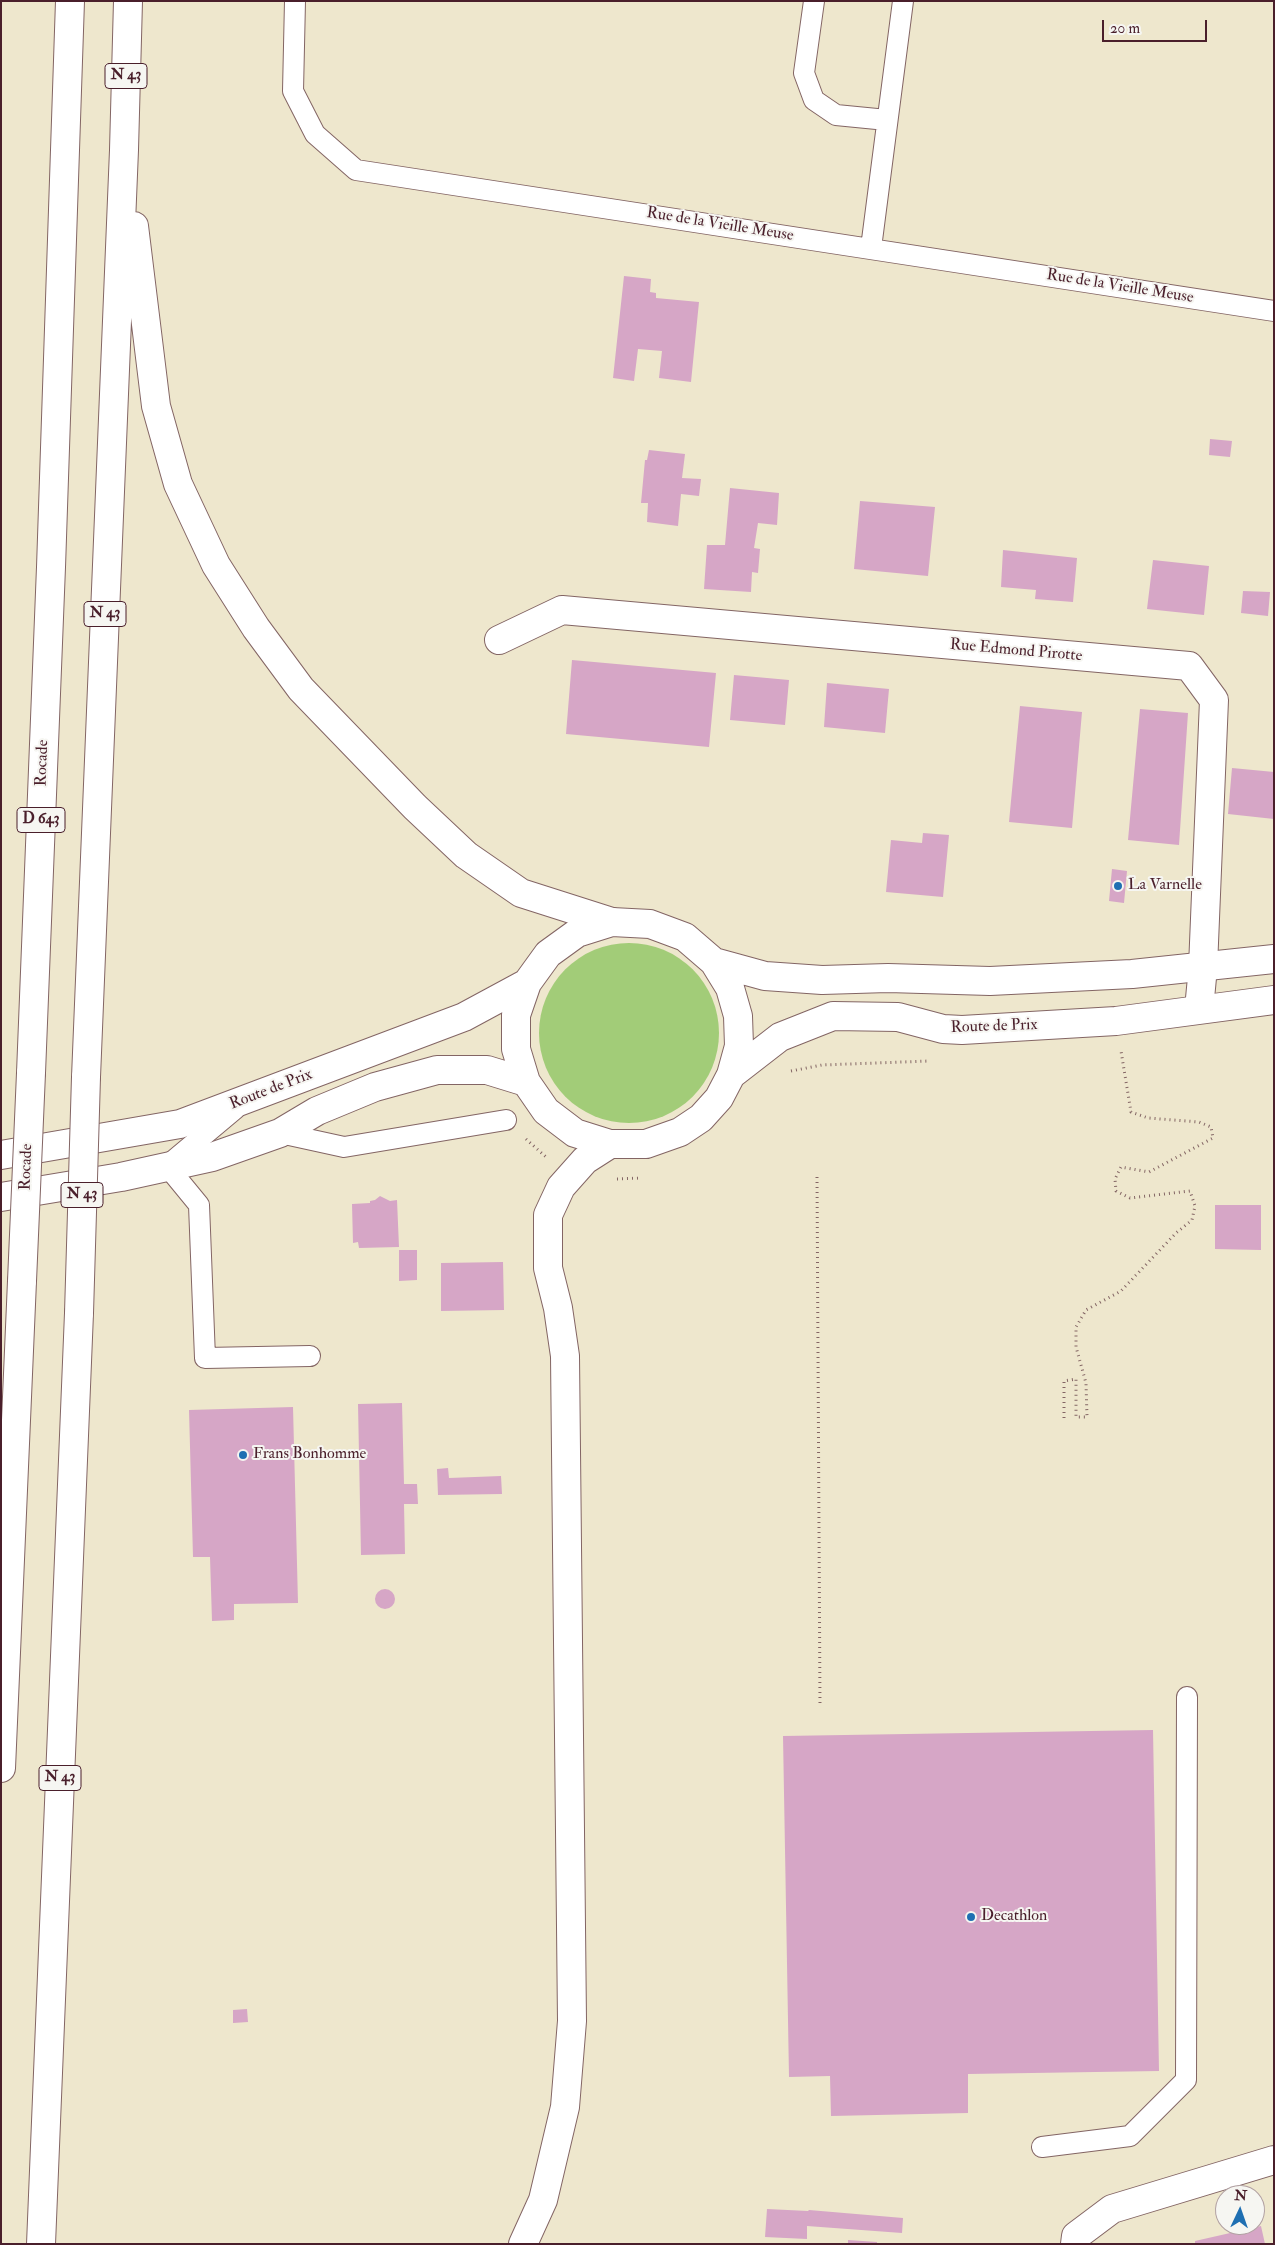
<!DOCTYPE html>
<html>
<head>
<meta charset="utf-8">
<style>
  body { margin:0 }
  #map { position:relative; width:1275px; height:2245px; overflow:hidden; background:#eee7cd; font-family:"IM FELL Double Pica",serif }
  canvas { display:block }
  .frame { position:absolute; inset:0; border:2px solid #4a1f2b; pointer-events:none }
  .north { position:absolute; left:1215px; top:2185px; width:50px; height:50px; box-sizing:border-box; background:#f6f6f2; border:1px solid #b1a0a2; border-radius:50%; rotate:3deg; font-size:14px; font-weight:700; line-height:20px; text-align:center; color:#4a1f2b }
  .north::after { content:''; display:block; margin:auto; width:18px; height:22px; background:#1f6fb2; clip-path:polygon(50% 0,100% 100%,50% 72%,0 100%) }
  .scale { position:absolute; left:1102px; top:20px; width:105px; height:22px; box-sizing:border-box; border:2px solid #4a1f2b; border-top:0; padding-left:6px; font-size:15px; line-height:18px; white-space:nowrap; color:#4a1f2b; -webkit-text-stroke:4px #f6f6f2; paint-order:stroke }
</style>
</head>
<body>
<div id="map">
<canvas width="1275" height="2245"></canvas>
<div class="frame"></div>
<div class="north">N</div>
<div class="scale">20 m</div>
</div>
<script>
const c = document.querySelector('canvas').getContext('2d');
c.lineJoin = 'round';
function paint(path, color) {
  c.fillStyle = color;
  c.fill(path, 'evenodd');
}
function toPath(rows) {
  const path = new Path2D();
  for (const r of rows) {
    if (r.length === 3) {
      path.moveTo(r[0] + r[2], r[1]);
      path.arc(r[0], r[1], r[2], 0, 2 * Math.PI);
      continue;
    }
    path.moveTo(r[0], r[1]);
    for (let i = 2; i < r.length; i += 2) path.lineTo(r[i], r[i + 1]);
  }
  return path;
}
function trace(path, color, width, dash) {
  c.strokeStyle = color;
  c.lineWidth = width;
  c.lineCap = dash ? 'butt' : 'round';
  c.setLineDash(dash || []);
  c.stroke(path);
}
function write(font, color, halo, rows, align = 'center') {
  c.font = font + ' "IM FELL Double Pica",serif';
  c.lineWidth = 4;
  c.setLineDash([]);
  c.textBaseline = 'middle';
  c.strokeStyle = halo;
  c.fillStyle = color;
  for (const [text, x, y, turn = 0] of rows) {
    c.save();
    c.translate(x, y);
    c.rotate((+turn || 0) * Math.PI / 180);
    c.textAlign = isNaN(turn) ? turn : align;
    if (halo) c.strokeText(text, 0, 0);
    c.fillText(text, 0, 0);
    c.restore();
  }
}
paint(toPath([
  [629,1033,90]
]), '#a2cc78');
paint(toPath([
  [624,276,651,279,650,292,656,293,656,298,699,302,691,382,659,378,662,351,638,349,634,381,613,378],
  [1210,439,1232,441,1230,457,1209,455],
  [649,450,685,454,682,478,701,479,699,496,681,494,678,526,647,522,648,503,641,503,645,460,647,460],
  [730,488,779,493,777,525,758,523,754,548,760,549,758,573,752,572,751,592,704,589,707,545,725,545],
  [860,501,935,507,928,576,854,569],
  [1003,550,1077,558,1073,602,1035,599,1036,590,1001,587],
  [1153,560,1209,566,1204,615,1147,609],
  [1243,591,1270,592,1268,616,1241,613],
  [572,660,716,673,709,747,566,734],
  [734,675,789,680,785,725,730,720],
  [827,683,889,689,885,733,824,727],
  [1020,706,1082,712,1072,828,1009,822],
  [1140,709,1188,713,1179,845,1128,840],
  [1232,768,1274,772,1274,819,1228,814],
  [923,833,949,835,943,897,886,892,891,840,922,843],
  [1112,869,1127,871,1124,903,1109,901],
  [380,1196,390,1201,397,1200,399,1247,359,1248,358,1242,353,1243,352,1204,370,1203,370,1201,375,1200],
  [1215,1205,1261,1205,1261,1250,1215,1249],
  [399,1250,417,1250,417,1280,399,1281],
  [503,1262,504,1310,441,1311,441,1263],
  [402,1403,404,1484,417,1484,418,1504,404,1504,405,1554,361,1555,358,1404],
  [293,1407,298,1603,234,1604,234,1620,212,1621,210,1557,193,1557,189,1410],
  [448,1468,449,1478,501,1476,502,1494,438,1495,437,1469],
  [385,1599,10],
  [1153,1730,1159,2071,968,2074,968,2113,831,2116,830,2076,789,2077,783,1736],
  [247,2009,248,2022,233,2023,233,2010],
  [767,2209,808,2211,809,2210,903,2218,902,2233,807,2226,807,2239,765,2237],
  [1261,2226,1265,2244,1195,2244,1195,2241],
  [848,2240,877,2242,877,2244,848,2244]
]), '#d6a6c6');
const service = toPath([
  [295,1,293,91,315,134,356,170,1274,311],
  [814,1,804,73,814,100,836,115,887,120],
  [871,248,903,1],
  [235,1109,167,1166,199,1205,205,1358,310,1356],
  [280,1133,344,1147,506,1120],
  [1042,2147,1130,2136,1186,2080,1187,1697]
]);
const minor = toPath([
  [499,640,562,610,1189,666,1214,700,1203,967,1199,1009],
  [1075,2244,1076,2236,1112,2209,1274,2160]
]);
const secondary = toPath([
  [714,962,765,976,822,980,888,978,990,981,1132,974,1274,959],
  [731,1075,780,1037,833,1016,898,1017,943,1029,962,1030,1116,1021,1274,1000],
  [1,1155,180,1124,464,1017,527,983],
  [1,1197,121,1177,212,1157,280,1133,317,1111,375,1087,437,1070,487,1070,526,1082,546,1111,575,1133,610,1144,646,1144,680,1132,701,1118,719,1098,731,1075,739,1046,738,1016,730,988,714,962,685,937,650,924,612,922,577,933,548,954,527,983,516,1015,516,1049,526,1082]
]);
const trunk = toPath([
  [134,226,156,406,178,484,216,565,256,628,301,689,415,807,466,855,521,893,612,922],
  [31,1073,51,567,70,1],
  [86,1077,124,150,128,1],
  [1,1768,22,1281],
  [41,2244,79,1313],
  [523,2244,543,2200,565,2107,572,2021,565,1356,558,1308,548,1268,548,1215,561,1187,585,1160,610,1144]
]);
trace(service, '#836564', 22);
trace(minor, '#836564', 30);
trace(secondary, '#836564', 30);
trace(trunk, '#836564', 30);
trace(toPath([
  [791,1071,822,1065,929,1061],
  [526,1139,546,1157],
  [817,1177,820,1706],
  [617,1179,641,1178],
  [1064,1418,1064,1381,1076,1379,1076,1417,1087,1417,1086,1383,1076,1347,1076,1327,1086,1310,1121,1291,1176,1233,1192,1220,1195,1206,1190,1191,1130,1198,1116,1191,1115,1179,1121,1167,1149,1172,1213,1138,1211,1127,1199,1122,1148,1118,1131,1112,1121,1051]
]), '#836564', 3, [1, 4]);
trace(service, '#fff', 20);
trace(minor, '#fff', 28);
trace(secondary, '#fff', 28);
trace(trunk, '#fff', 28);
const trunkBridge = toPath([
  [22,1281,31,1073],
  [79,1313,86,1077]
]);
trace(trunkBridge, '#836564', 30, []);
trace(trunkBridge, '#fff', 28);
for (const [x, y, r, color] of [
  [1118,886,5,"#1f6fb2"],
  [243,1455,5,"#1f6fb2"],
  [971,1917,5,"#1f6fb2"]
]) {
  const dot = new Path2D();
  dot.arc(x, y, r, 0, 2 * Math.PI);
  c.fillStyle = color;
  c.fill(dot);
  trace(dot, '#f6f6f2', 2);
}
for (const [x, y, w] of [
  [126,76,42],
  [105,614,42],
  [41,820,48],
  [82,1195,42],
  [60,1778,42]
]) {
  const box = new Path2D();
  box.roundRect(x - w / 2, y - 12.5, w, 25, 4);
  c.fillStyle = '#f6f6f2';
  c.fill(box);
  trace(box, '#4a1f2b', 1);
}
write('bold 15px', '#4a1f2b', null, [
  ["N 43",126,76],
  ["N 43",105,614],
  ["D 643",41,820],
  ["N 43",82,1195],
  ["N 43",60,1778]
]);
write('16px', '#4a1f2b', '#f6f6f2', [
  ["Rue de la Vieille Meuse",720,225,9],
  ["Rue de la Vieille Meuse",1120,287,9],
  ["Rue Edmond Pirotte",1016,651,5],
  ["Rocade",43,763,-88],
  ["Route de Prix",994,1027,-2],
  ["Route de Prix",271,1090,-21],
  ["Rocade",27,1167,-88]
]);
write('16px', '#4a1f2b', '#f6f6f2', [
  ["La Varnelle",1128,886],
  ["Frans Bonhomme",253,1455],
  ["Decathlon",981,1917]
], 'left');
</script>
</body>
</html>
